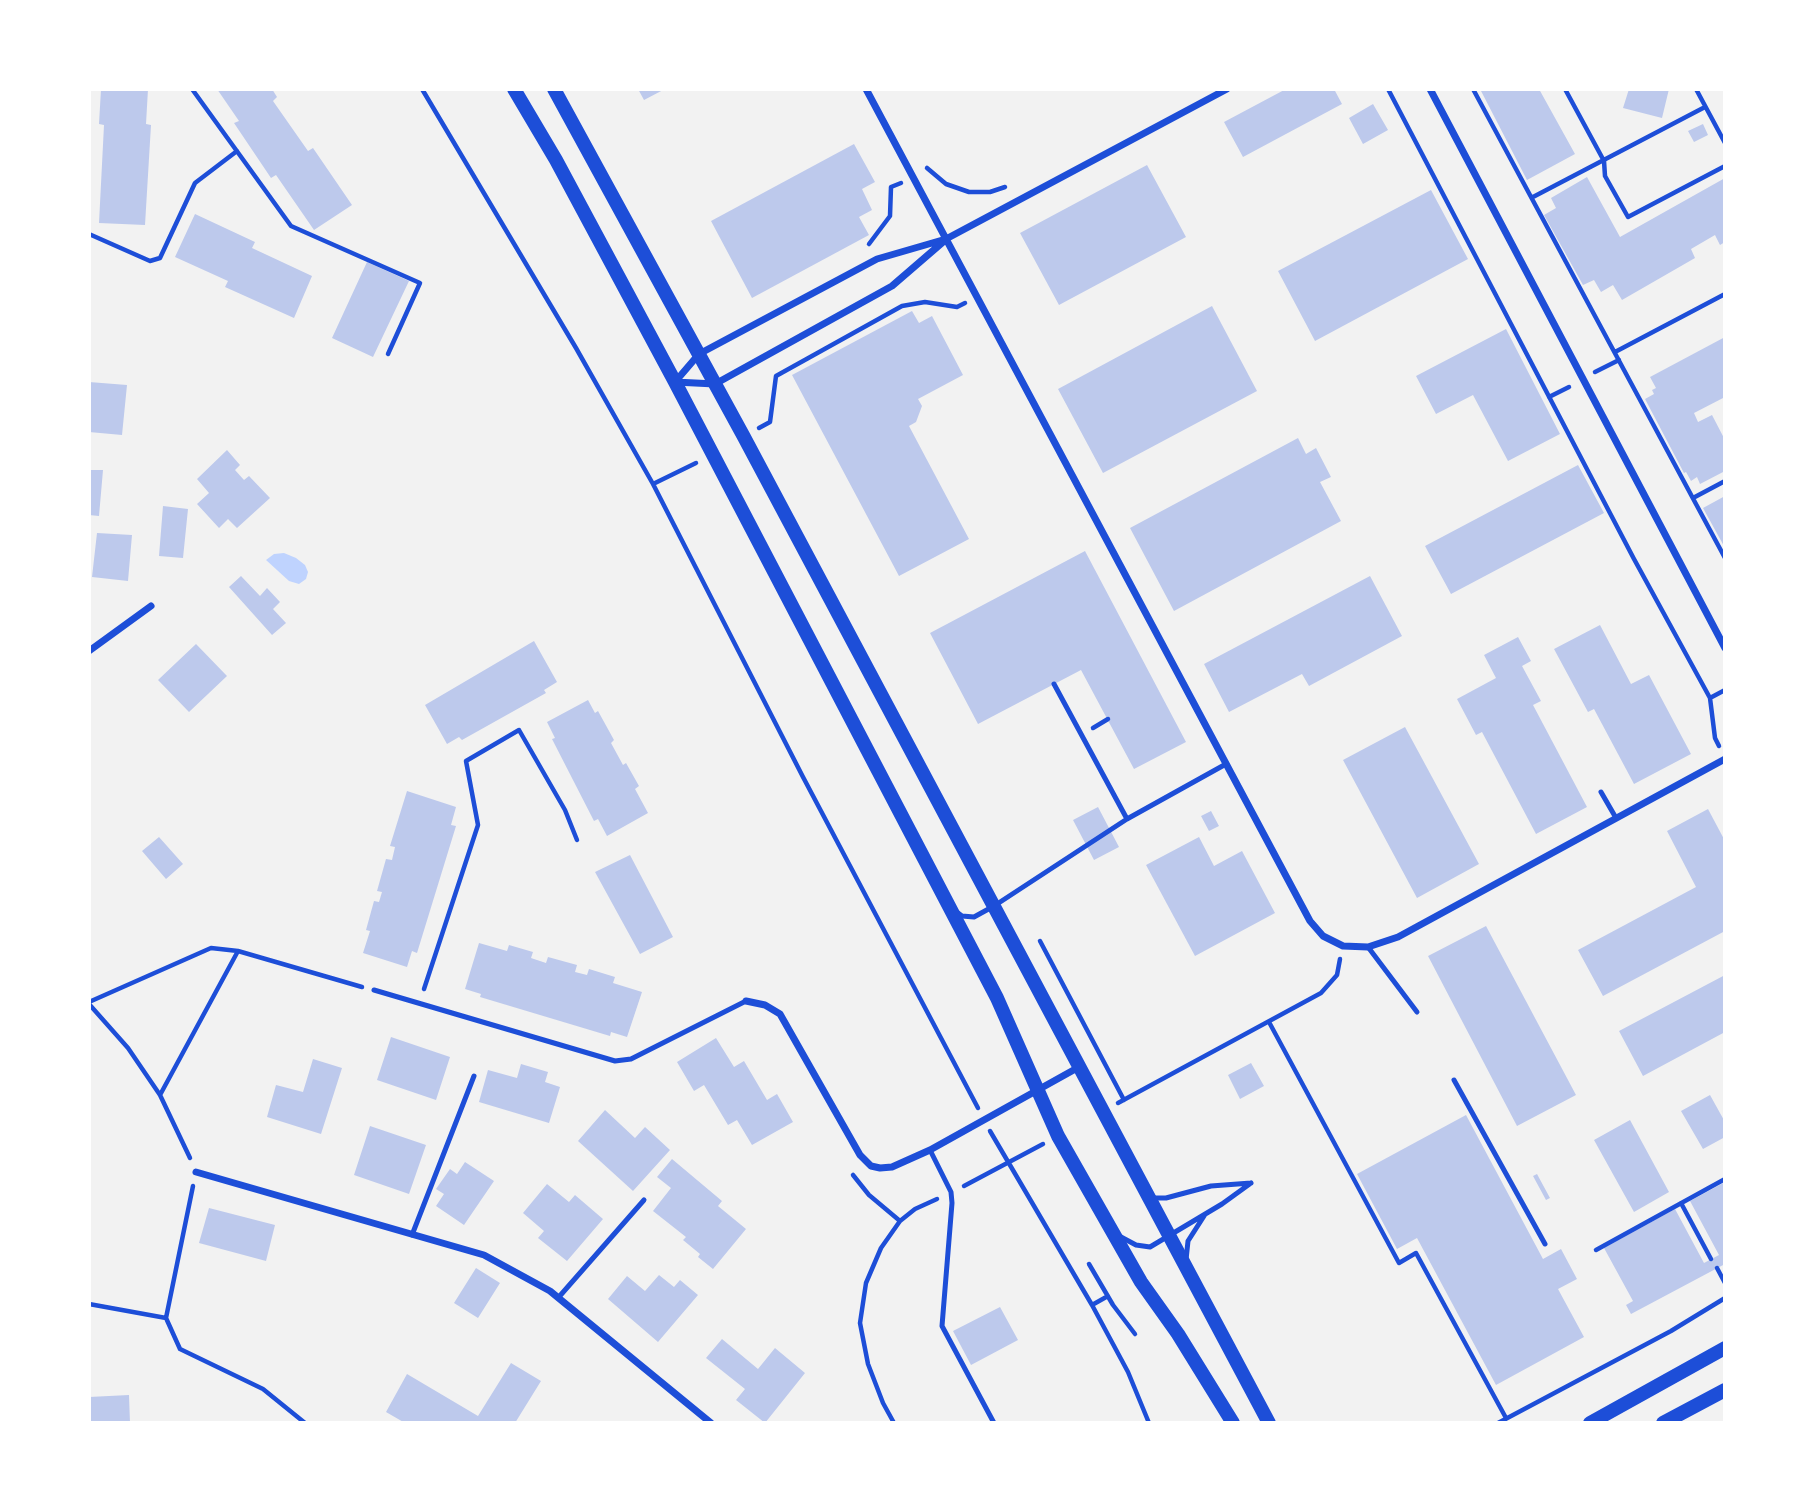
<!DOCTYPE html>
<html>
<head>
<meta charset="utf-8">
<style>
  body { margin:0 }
  #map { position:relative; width:1814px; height:1512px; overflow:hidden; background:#f2f2f2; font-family:"Nunito Sans",sans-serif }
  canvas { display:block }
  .frame { position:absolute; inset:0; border:91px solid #fff; pointer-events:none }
</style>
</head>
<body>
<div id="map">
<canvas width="1814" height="1512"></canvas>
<div class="frame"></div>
</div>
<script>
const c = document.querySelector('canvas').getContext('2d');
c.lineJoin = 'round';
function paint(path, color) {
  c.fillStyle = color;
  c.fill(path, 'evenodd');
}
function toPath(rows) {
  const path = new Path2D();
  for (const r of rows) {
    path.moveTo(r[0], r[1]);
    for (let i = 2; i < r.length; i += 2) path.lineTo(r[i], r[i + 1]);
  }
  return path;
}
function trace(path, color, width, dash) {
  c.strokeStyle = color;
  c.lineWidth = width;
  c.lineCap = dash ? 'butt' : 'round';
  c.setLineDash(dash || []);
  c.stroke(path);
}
paint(toPath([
  [284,553,296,558,305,565,308,572,306,579,299,584,289,581,266,560,274,554]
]), '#bfd3fe');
paint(toPath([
  [101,89,148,89,146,124,151,125,145,225,99,223,104,125,99,124],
  [217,89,272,89,277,97,273,101,308,151,313,148,352,205,314,230,276,175,271,178,234,123,239,121],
  [638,89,665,89,644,100],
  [1286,89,1334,89,1342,104,1243,157,1224,122],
  [1480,89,1539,89,1575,154,1527,180],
  [1629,89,1669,89,1662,118,1623,108],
  [1373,104,1388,130,1363,144,1349,118],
  [1703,124,1708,135,1694,142,1688,131],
  [854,144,875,182,862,189,872,210,859,217,869,235,752,298,711,221],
  [1147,165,1186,237,1059,305,1020,233],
  [1587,177,1620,237,1725,178,1725,242,1720,245,1715,235,1691,249,1695,258,1622,300,1613,285,1601,292,1594,280,1583,285,1544,215,1556,208,1551,198],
  [1431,190,1468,259,1315,341,1278,271],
  [195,214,255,242,252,248,312,276,294,318,225,287,228,281,175,257],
  [367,262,409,281,373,357,332,338],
  [1212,306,1257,391,1103,473,1058,389],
  [912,311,919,323,932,316,963,375,918,399,922,406,916,422,909,426,969,539,899,576,792,375],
  [1506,329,1560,434,1508,461,1473,395,1436,414,1416,376],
  [1725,337,1725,397,1694,413,1698,422,1712,415,1725,440,1725,471,1700,484,1697,477,1691,481,1686,472,1684,473,1645,399,1654,394,1652,390,1656,388,1650,377],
  [89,382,127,385,122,435,89,432],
  [1298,438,1306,454,1316,448,1331,477,1320,482,1341,521,1174,611,1130,528],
  [227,450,240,465,235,470,244,480,249,476,270,498,237,528,228,519,219,528,197,504,209,493,197,479],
  [1578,465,1604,513,1451,594,1425,546],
  [89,470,103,470,99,516,89,515],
  [1725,496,1725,548,1703,508],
  [163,506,188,509,183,558,159,556],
  [97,533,132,535,128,581,92,577],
  [1085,551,1186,742,1134,769,1081,670,978,724,930,633],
  [241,576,260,596,267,588,280,602,273,609,286,623,272,635,229,587],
  [1370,576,1402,636,1309,686,1302,674,1229,712,1204,664],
  [1600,625,1631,684,1649,675,1691,754,1634,784,1594,709,1588,712,1554,649],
  [1518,637,1531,661,1522,666,1541,701,1533,705,1587,807,1536,834,1482,732,1476,735,1457,699,1496,678,1484,655],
  [534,641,557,682,544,690,546,693,462,740,459,737,447,744,425,705],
  [196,644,227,676,189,712,158,680],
  [588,700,595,713,598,711,614,740,611,743,623,765,626,763,639,786,635,789,648,813,607,836,598,819,594,821,552,739,555,738,547,722],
  [1405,727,1479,864,1417,898,1343,760],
  [407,791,456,807,451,825,456,826,417,953,412,951,407,967,363,953,370,931,366,930,374,901,379,902,382,892,377,891,386,859,392,860,395,847,390,846],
  [1098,807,1119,847,1094,860,1073,820],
  [1708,809,1725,841,1725,931,1603,996,1578,950,1696,887,1667,831],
  [1211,811,1219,826,1209,831,1201,816],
  [159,837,183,864,166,879,142,851],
  [1199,837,1214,866,1242,851,1275,913,1195,956,1146,865],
  [630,855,673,937,640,954,595,872],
  [1486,926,1576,1095,1517,1126,1428,956],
  [479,943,507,951,509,945,533,952,531,958,546,963,548,957,577,965,575,972,587,975,589,969,615,977,613,983,642,992,627,1037,611,1032,610,1036,480,997,481,994,465,989],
  [1725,975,1725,1032,1643,1076,1619,1031],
  [391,1037,450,1057,436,1100,377,1080],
  [716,1038,734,1067,744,1061,767,1100,777,1094,793,1122,752,1145,737,1120,728,1125,704,1085,694,1091,677,1062],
  [313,1059,342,1068,321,1134,267,1117,276,1085,303,1092],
  [1251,1063,1264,1086,1240,1099,1228,1075],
  [521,1064,548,1072,545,1082,560,1087,549,1123,479,1102,488,1070,517,1078],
  [1710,1095,1725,1122,1725,1137,1703,1149,1681,1111],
  [605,1110,635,1138,645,1127,670,1150,633,1191,578,1141],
  [1466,1115,1543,1259,1561,1249,1577,1279,1558,1289,1584,1337,1496,1385,1417,1238,1397,1249,1357,1174],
  [1630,1120,1669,1192,1634,1212,1594,1140],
  [370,1126,426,1145,409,1194,354,1175],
  [672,1159,722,1201,718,1206,746,1229,713,1269,698,1257,700,1254,683,1240,686,1237,653,1211,671,1188,657,1177],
  [465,1162,494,1181,464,1225,436,1206,444,1194,436,1189,450,1169,457,1174],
  [1537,1174,1550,1198,1546,1200,1533,1176],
  [1725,1182,1725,1264,1631,1314,1626,1305,1633,1301,1604,1248,1675,1209,1704,1263,1719,1255,1690,1201],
  [547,1184,569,1202,575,1195,603,1219,567,1261,538,1238,544,1231,523,1213],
  [209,1208,275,1225,266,1261,199,1243],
  [476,1268,500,1283,478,1318,454,1303],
  [659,1275,674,1287,680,1280,698,1295,658,1342,608,1299,627,1276,645,1291],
  [1000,1307,1018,1340,971,1365,953,1331],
  [722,1339,758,1369,775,1348,805,1373,765,1423,736,1400,745,1389,706,1358],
  [511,1363,541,1381,515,1423,405,1423,386,1412,407,1374,478,1416],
  [129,1395,130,1423,89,1423,89,1397]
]), '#bdc9ec');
trace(toPath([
  [192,89,291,226,420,283,388,354],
  [422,89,576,348,653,484,803,777,978,1108],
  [1388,89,1634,559,1710,698,1715,738,1719,746],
  [1473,89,1725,558],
  [1565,89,1604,161,1605,176,1628,217,1725,166],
  [1696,89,1725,143],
  [927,168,946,184,969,192,990,192,1005,187],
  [1533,197,1705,107],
  [89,234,150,261,160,258,195,183,237,151],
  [869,244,890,216,891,187,901,183],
  [1615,352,1725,294],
  [1595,372,1619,360],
  [1549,397,1569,387],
  [759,428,770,422,776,376,902,306,925,302,957,307,965,303],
  [653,484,696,463],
  [1693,498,1725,481],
  [1710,698,1725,690],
  [1093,728,1108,719],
  [1040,941,1124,1100],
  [424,989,478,825,466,761,519,730,565,810,577,840],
  [89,1002,211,948,238,951,362,987],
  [89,1004,128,1048,160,1095,190,1158],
  [1269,1022,1399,1263,1416,1253,1506,1418],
  [160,1095,238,951],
  [1118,1103,1321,993,1337,975,1340,959],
  [990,1131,1092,1305,1128,1372,1149,1423],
  [853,1175,869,1195,900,1221],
  [964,1186,1043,1144],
  [1681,1203,1711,1259],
  [1596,1250,1725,1179],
  [1089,1264,1113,1305,1135,1334],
  [1717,1268,1725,1283],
  [89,1304,166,1318,193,1186],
  [1092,1305,1108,1296],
  [166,1318,180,1349,263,1389,305,1423],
  [894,1423,883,1403,868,1364,860,1323,866,1283,881,1248,900,1221,915,1209,937,1199],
  [1498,1423,1671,1331,1725,1298]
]), '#1d4ed8', 4.5);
trace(toPath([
  [1054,684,1127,819],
  [1601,792,1616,818],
  [958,913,962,916,974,917,994,906,1127,819,1226,764],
  [1368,947,1417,1012],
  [374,990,615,1061,631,1059,746,1001],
  [1454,1080,1545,1244],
  [930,1150,951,1192,952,1203,942,1326,994,1423],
  [1151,1198,1166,1198,1211,1186,1251,1183],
  [412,1235,474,1076],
  [1121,1237,1136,1245,1150,1247,1222,1204,1251,1183],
  [1186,1260,1188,1241,1204,1216],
  [558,1298,644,1200]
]), '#1d4ed8', 5);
trace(toPath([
  [866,89,1310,921,1323,936,1343,946,1368,947,1398,937,1725,759],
  [1430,89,1725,648],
  [675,382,699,354,877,259,946,239,1227,89],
  [675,382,715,384,892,286,943,242],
  [89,651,151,606],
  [746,1001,765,1005,780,1014,860,1155,871,1166,880,1168,892,1167,930,1150,1079,1067],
  [196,1172,484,1255,550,1291,711,1423]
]), '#1d4ed8', 7);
trace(toPath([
  [514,89,556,160,675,382,871,757,997,998,1058,1136,1141,1282,1178,1334,1233,1423],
  [554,89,744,437,1269,1423],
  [1590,1423,1725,1348],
  [1663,1423,1725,1390]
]), '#1d4ed8', 14);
</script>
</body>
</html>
